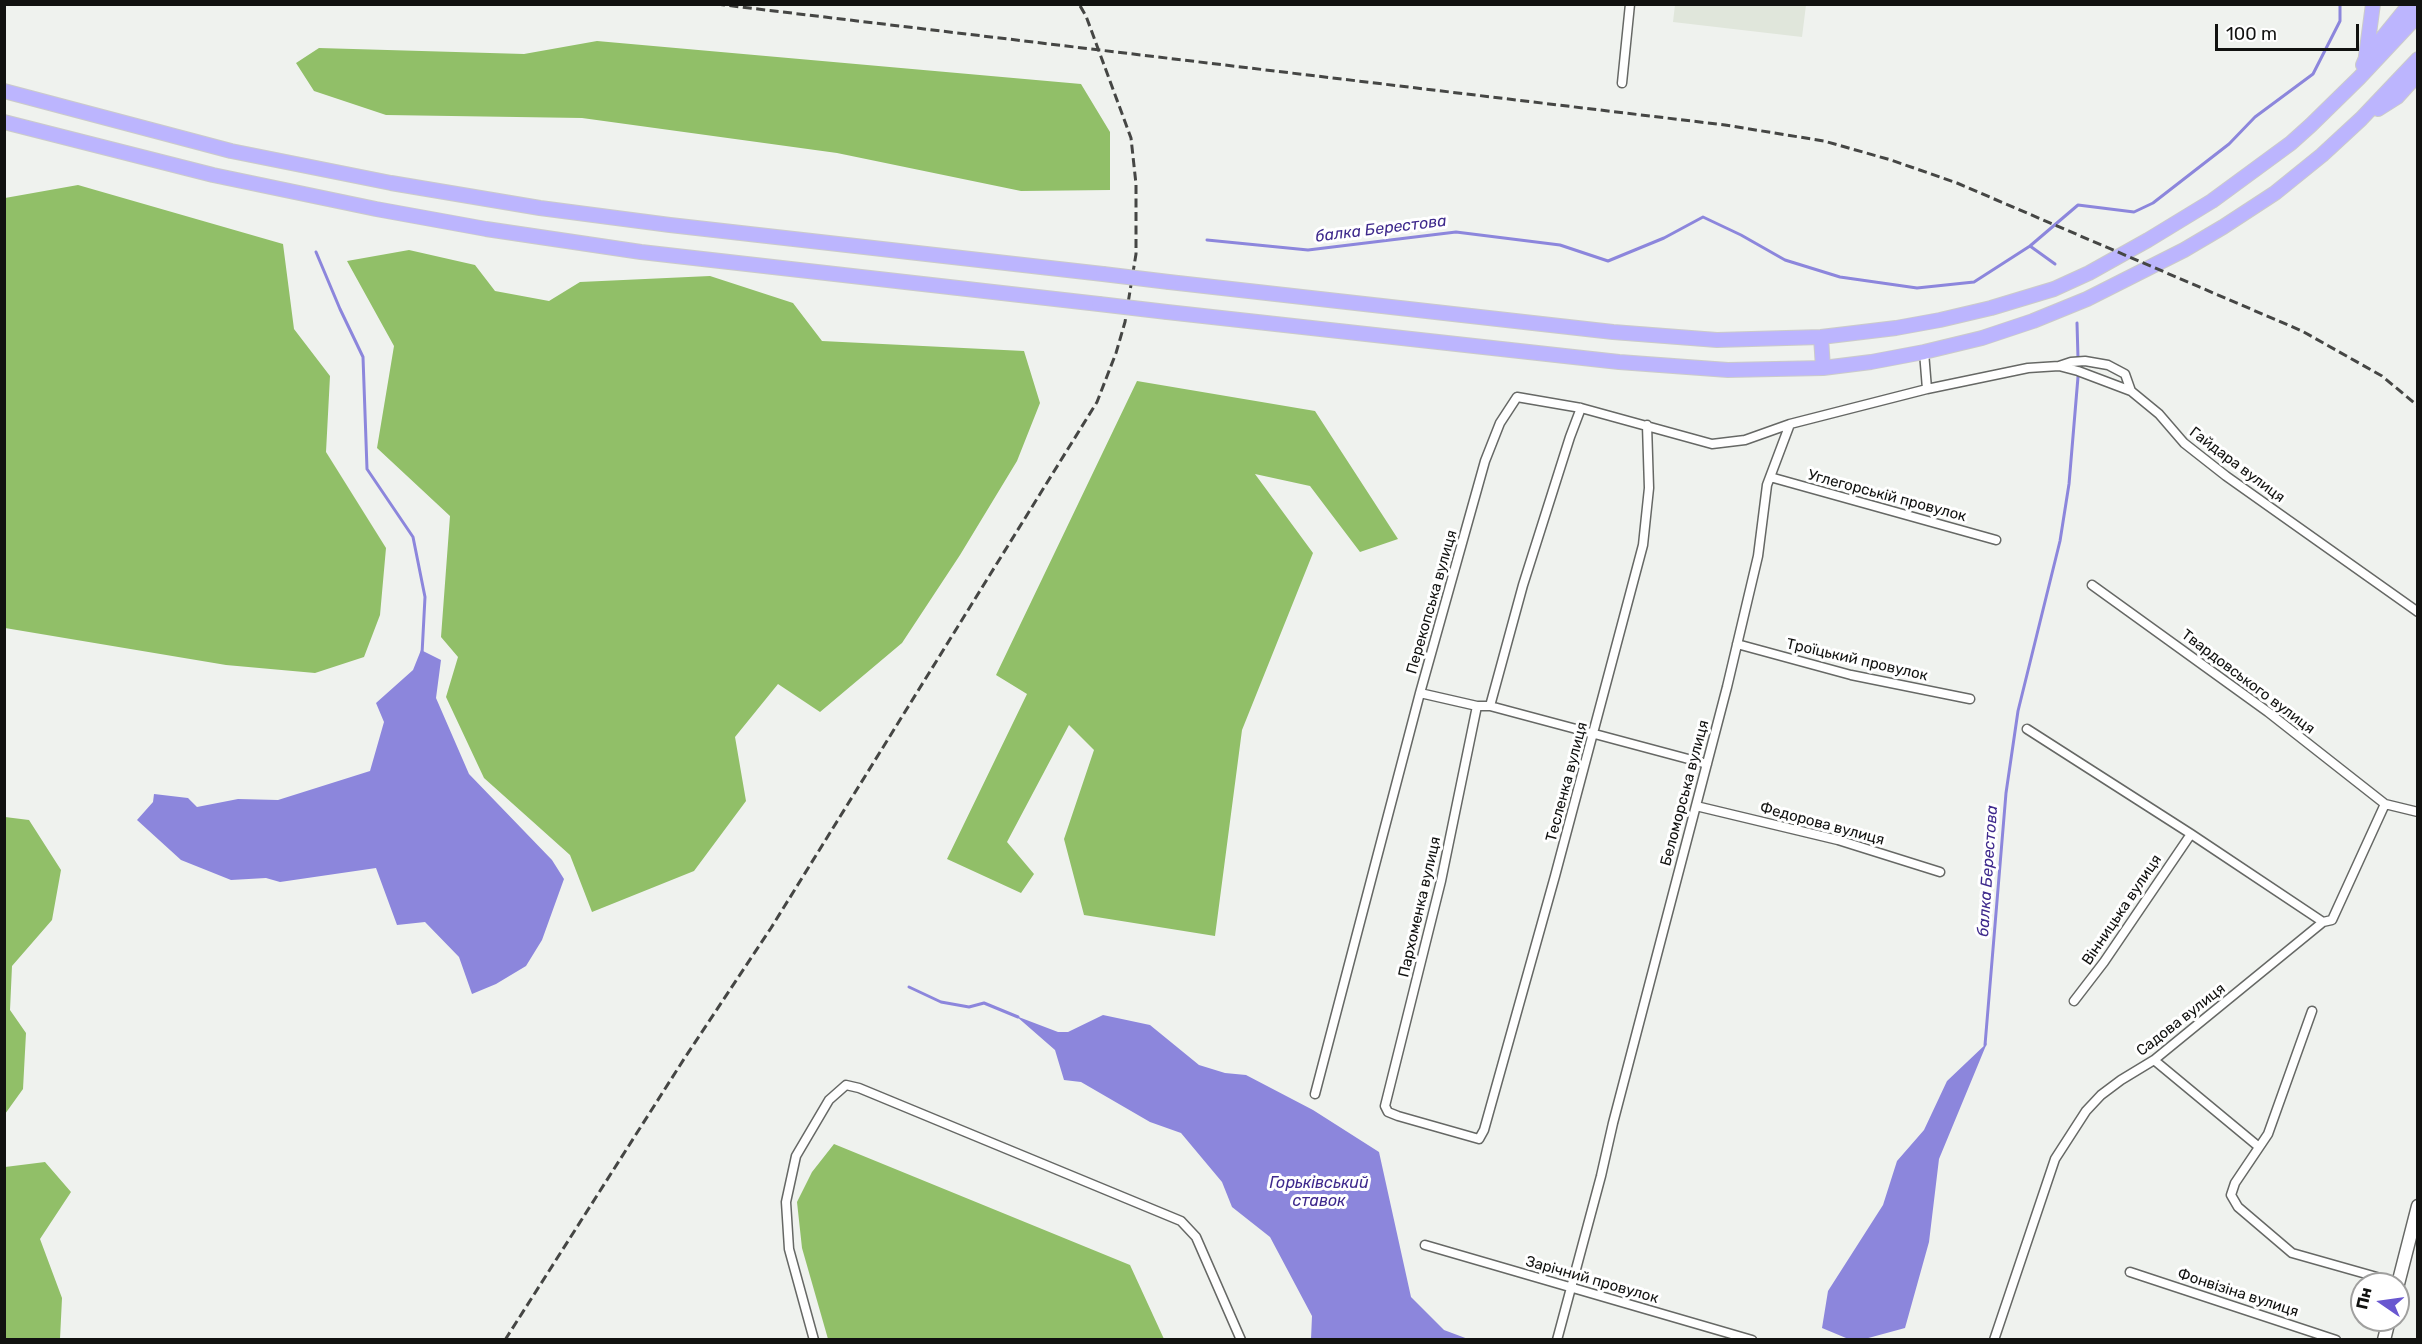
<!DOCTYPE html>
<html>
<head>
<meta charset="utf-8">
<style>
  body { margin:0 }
  #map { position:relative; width:2422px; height:1344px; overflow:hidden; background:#eff2ee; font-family:Rubik,sans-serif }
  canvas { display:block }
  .frame { position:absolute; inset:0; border:6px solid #111210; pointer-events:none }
  .north { position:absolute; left:2350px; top:1272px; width:60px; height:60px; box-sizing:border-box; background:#fff; border:2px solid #a0a09f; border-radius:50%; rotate:283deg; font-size:16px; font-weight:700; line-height:24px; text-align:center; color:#111210 }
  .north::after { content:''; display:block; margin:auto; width:21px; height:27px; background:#6957d0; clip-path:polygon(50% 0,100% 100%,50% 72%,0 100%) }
  .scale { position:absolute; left:2215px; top:24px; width:144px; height:27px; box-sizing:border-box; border:3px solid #111210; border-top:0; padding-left:8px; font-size:18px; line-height:21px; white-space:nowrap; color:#111210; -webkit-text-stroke:4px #fff; paint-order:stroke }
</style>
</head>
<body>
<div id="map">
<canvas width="2422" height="1344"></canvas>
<div class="frame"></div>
<div class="north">Пн</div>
<div class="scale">100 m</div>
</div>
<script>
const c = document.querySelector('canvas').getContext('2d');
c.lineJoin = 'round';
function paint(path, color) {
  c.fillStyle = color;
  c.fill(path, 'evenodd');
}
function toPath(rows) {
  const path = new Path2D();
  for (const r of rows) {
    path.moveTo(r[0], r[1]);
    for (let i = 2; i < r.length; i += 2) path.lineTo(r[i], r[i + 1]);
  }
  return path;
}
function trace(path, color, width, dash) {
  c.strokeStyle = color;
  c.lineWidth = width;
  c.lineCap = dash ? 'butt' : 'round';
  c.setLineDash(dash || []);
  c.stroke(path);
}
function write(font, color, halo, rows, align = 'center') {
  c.font = font + ' Rubik,sans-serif';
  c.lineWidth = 6;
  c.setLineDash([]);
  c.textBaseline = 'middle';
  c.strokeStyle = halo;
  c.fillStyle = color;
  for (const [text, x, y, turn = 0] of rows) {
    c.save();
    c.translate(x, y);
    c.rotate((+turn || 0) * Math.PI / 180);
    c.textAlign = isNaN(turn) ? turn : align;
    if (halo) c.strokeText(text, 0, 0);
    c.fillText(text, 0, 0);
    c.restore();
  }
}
paint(toPath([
  [1675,5,1806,5,1802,37,1673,22]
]), '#e0e6db');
paint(toPath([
  [597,41,1081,84,1110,132,1110,190,1021,191,837,153,582,118,386,115,314,91,296,63,319,48,524,54],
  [78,185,283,244,294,329,330,376,326,452,386,548,380,615,364,657,315,673,226,665,5,628,5,198],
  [409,250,475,265,495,291,549,301,580,282,710,276,793,303,822,341,1024,351,1040,403,1017,461,960,555,902,643,820,712,778,684,735,737,746,801,694,871,592,912,570,855,484,778,446,697,458,657,441,637,450,516,377,448,394,346,347,261],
  [1137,381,1315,411,1398,539,1360,552,1310,486,1255,474,1313,553,1242,730,1215,936,1084,915,1064,839,1094,750,1069,725,1007,842,1034,874,1021,893,947,859,1027,694,996,675],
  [5,817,29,820,61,870,52,920,12,966,10,1010,26,1033,23,1089,5,1114],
  [834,1144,1130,1265,1164,1339,828,1339,802,1248,797,1202,812,1172],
  [45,1162,71,1192,40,1239,62,1298,60,1339,5,1339,5,1167]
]), '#91bf68');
paint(toPath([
  [421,650,441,660,436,698,469,774,552,860,564,879,542,940,526,966,496,984,472,994,459,957,425,922,397,925,376,868,280,882,266,878,231,880,181,860,137,820,153,802,154,794,188,798,197,807,238,799,278,800,370,771,384,722,376,703,413,670],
  [1103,1015,1150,1025,1199,1065,1225,1073,1246,1075,1313,1110,1379,1152,1411,1297,1444,1330,1468,1339,1311,1339,1312,1316,1270,1237,1232,1207,1222,1182,1181,1133,1150,1122,1081,1082,1064,1080,1055,1050,1016,1016,1058,1032,1068,1032],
  [1987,1043,1939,1159,1929,1242,1905,1328,1861,1340,1846,1338,1822,1328,1828,1291,1883,1205,1897,1161,1924,1130,1947,1081]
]), '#8c86dc');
trace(toPath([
  [1207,240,1308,250,1456,232,1560,245,1608,261,1664,238,1703,217,1741,235,1785,260,1840,277,1917,288,1974,282,2030,246,2078,205,2134,212,2153,203,2229,144,2255,117,2313,74,2340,21,2340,4],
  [2030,246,2055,264],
  [316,252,340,309,363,357,367,469,413,537,425,597,422,654],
  [2077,323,2078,358],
  [909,987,941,1002,969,1007,984,1003,1018,1017],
  [1985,1045,2006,793,2018,711,2060,541,2069,484,2078,377]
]), '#8c86dc', 3);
const minor = toPath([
  [1622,83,1630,4],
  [2059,366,2071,362,2085,361,2108,365,2125,374,2131,391],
  [1927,389,2028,368,2059,366,2078,371,2131,391,2159,414,2184,443,2226,476,2418,612],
  [1770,477,1996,540],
  [2092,585,2268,712,2385,804],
  [1737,644,1851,675,1970,699],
  [1420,693,1477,706,1490,706,1707,764],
  [1477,706,1441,881,1385,1106,1388,1112,1398,1116,1479,1139,1484,1130,1555,876,1643,545,1649,488,1647,425],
  [1490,706,1523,585,1570,437,1581,408],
  [2027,729,2191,834,2323,922],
  [1696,806,1838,840,1940,872],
  [2074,1001,2104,962,2191,834],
  [2312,1011,2268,1134,2235,1183,2231,1195,2238,1207,2292,1253,2398,1283],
  [2154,1060,2259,1147],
  [1315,1094,1420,693,1485,461,1500,423,1517,397,1581,408,1712,444,1745,440,1790,424],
  [1425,1245,1752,1340],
  [2130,1272,2336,1340],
  [814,1340,789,1249,786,1202,796,1156,829,1100,846,1085,859,1088,1181,1221,1196,1237,1241,1340],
  [1557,1340,1601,1176,1613,1123,1727,687,1758,556,1767,485,1790,424,1927,389,1924,352],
  [1994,1340,2055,1159,2086,1111,2101,1095,2121,1080,2154,1060,2323,922,2332,920,2385,804,2418,812]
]);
const secondary = toPath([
  [2398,1284,2418,1206],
  [2384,1340,2389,1320]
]);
const primary = toPath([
  [2366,56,2373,4],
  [2363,65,2366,58,2410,4],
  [4,91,231,151,391,183,540,208,670,225,1103,274],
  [2378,109,2397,97,2418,74],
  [4,122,213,175,376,209,486,229,641,252,1099,304],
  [1169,282,1613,332,1717,340,1821,337,1896,328,1940,320,1991,308,2054,289,2089,273,2148,240,2212,201,2291,143,2311,125,2359,78,2418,15],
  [1167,312,1619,362,1728,370,1823,368,1871,362,1924,352,1982,338,2033,321,2087,299,2184,250,2223,227,2275,193,2322,155,2361,119,2418,59],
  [1821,337,1823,368]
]);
trace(minor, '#666865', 11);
trace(secondary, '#666865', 15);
trace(primary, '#cbcbca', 16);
trace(minor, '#fff', 8);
trace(secondary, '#fff', 12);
trace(primary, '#bcb5fe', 14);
trace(toPath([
  [716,4,1725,125,1824,141,1891,160,1957,183,2302,331,2382,376,2418,406],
  [505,1340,684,1059,771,928,1097,402,1116,353,1125,322,1136,254,1136,184,1131,138,1086,16,1079,4]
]), '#454644', 3, [9, 4.5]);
const primaryBridge = toPath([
  [1103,274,1169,282],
  [1099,304,1167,312]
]);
trace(primaryBridge, '#cbcbca', 16, []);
trace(primaryBridge, '#bcb5fe', 14);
write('15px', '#111210', '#fff', [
  ["Гайдара вулиця",2237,465,37],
  ["Углегорськiй провулок",1887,496,15],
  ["Перекопська вулиця",1432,602,-74],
  ["Троїцький провулок",1857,660,13],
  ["Твардовського вулиця",2248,682,37],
  ["Тесленка вулиця",1567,782,-75],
  ["Беломорська вулиця",1685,793,-75],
  ["Федорова вулиця",1822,824,15],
  ["Пархоменка вулиця",1420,907,-77],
  ["Вінницька вулиця",2122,910,-56],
  ["Садова вулиця",2181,1020,-38],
  ["Зарічний провулок",1592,1280,16],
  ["Фонвізіна вулиця",2238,1293,18]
]);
write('italic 16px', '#3e298c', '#fff', [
  ["балка Берестова",1381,229,-7],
  ["балка Берестова",1988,871,-86],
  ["Горьківський",1319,1183],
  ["ставок",1319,1201]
]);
</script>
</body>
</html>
